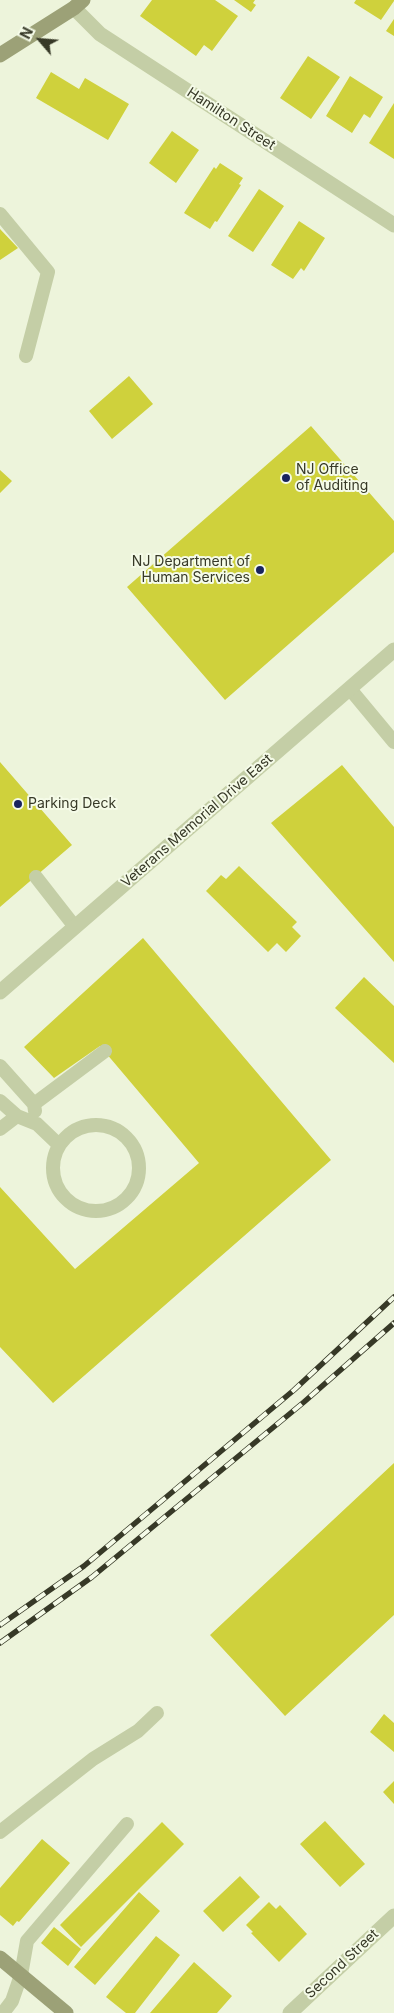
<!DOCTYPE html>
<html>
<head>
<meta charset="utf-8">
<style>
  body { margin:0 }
  #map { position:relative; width:394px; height:2013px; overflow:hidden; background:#edf4db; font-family:Inter,sans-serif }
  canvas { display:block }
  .north { position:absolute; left:15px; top:15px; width:50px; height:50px; -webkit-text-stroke:4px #f5fbe8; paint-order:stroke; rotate:297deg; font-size:14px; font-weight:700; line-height:20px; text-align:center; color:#373927 }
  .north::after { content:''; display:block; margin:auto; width:18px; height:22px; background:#373927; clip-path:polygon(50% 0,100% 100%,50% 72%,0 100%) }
</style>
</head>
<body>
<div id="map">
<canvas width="394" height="2013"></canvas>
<div class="north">N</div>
</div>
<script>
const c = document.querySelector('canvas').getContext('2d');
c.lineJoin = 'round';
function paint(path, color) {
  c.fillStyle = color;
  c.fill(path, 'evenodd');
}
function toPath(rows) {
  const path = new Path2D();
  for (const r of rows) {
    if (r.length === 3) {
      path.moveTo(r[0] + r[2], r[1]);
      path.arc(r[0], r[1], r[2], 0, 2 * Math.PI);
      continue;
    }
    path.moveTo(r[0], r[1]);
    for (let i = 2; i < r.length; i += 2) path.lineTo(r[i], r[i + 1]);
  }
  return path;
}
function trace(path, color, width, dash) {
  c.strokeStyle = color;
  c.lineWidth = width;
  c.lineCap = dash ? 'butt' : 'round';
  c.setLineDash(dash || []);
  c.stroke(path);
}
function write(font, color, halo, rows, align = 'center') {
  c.font = font + ' Inter,sans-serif';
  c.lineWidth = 4;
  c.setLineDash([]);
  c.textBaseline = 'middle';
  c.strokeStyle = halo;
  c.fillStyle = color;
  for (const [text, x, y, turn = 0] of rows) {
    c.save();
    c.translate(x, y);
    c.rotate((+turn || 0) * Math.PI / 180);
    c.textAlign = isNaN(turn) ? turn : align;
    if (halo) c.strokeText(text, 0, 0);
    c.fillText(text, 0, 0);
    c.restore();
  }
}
paint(toPath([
  [152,0,215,0,238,16,212,51,204,45,196,56,140,16],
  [234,0,255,0,253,3,256,5,251,12],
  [356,0,394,0,394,1,381,20,354,3],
  [394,19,394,36,386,31],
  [308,56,340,77,311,119,280,98],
  [51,72,79,89,85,78,129,104,108,140,36,98],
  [350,76,383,97,370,118,364,114,352,133,326,116],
  [394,103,394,159,369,143],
  [172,131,199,150,176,183,149,163],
  [220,163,243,178,239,184,241,185,217,222,215,221,210,229,184,213,214,167,216,169],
  [259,189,284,206,253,252,228,236],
  [299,221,325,238,304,271,301,268,293,279,271,265],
  [0,229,18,248,0,260],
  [129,376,153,404,112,439,89,411],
  [311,426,394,521,394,552,225,700,127,587],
  [0,470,12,481,0,493],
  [0,762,72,845,0,907],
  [342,765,394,827,394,962,271,823],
  [239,866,297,922,292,927,301,936,286,952,277,943,268,952,206,891,221,875,226,879],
  [143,938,331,1160,53,1403,0,1347,0,1187,75,1269,199,1163,100,1046,54,1078,24,1047],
  [364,977,394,1006,394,1063,335,1008],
  [394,1463,394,1615,285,1716,210,1635],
  [384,1714,394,1723,394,1752,370,1732],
  [394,1781,394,1804,383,1792],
  [325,1821,365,1864,340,1887,300,1844],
  [162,1822,184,1844,81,1947,60,1925],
  [42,1839,70,1863,19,1922,17,1921,13,1926,0,1915,0,1888],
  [240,1876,260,1897,223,1932,203,1911],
  [139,1892,160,1911,95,1985,74,1967],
  [269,1902,276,1909,280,1905,307,1934,279,1962,251,1933,253,1932,246,1925],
  [54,1927,81,1949,68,1966,41,1943],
  [156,1936,180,1955,135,2013,126,2013,106,1997],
  [194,1962,232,1996,217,2013,150,2013]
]), '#cfd13c');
trace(toPath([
  [0,214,48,272,26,356],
  [350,689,394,742],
  [36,877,75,927],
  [0,1066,34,1104,35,1111],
  [0,1101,17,1116,37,1124,59,1145],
  [34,1104,105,1051],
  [96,1168,43],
  [0,1129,17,1116],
  [0,1832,93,1759,138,1731,157,1713],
  [3,2013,12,2001,21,1975,27,1941,127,1824]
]), '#c4cea6', 14);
trace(toPath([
  [74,8,100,34,394,225],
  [0,992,394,650],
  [290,2013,394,1916]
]), '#c4cea6', 15);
trace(toPath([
  [0,55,74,8,83,0],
  [0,1958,66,2013]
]), '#9ca177', 15);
const rail = toPath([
  [0,1625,84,1566,294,1390,394,1297],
  [0,1643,92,1577,304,1402,394,1323]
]);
trace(rail, '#373927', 5.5);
trace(rail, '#f5fbe8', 4, [11]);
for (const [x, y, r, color] of [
  [286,478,5,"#19245e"],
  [260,570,5,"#19245e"],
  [18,804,5,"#19245e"]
]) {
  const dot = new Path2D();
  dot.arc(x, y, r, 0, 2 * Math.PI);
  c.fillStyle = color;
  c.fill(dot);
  trace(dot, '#f5fbe8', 2);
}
write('14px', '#373927', '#f5fbe8', [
  ["Hamilton Street",231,119,33],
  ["Veterans Memorial Drive East",197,821,-41],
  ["Second Street",342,1964,-43]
]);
write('14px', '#373927', '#f5fbe8', [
  ["NJ Office",296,470],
  ["of Auditing",296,486],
  ["NJ Department of",250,562,"right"],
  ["Human Services",250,578,"right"],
  ["Parking Deck",28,804]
], 'left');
</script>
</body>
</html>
